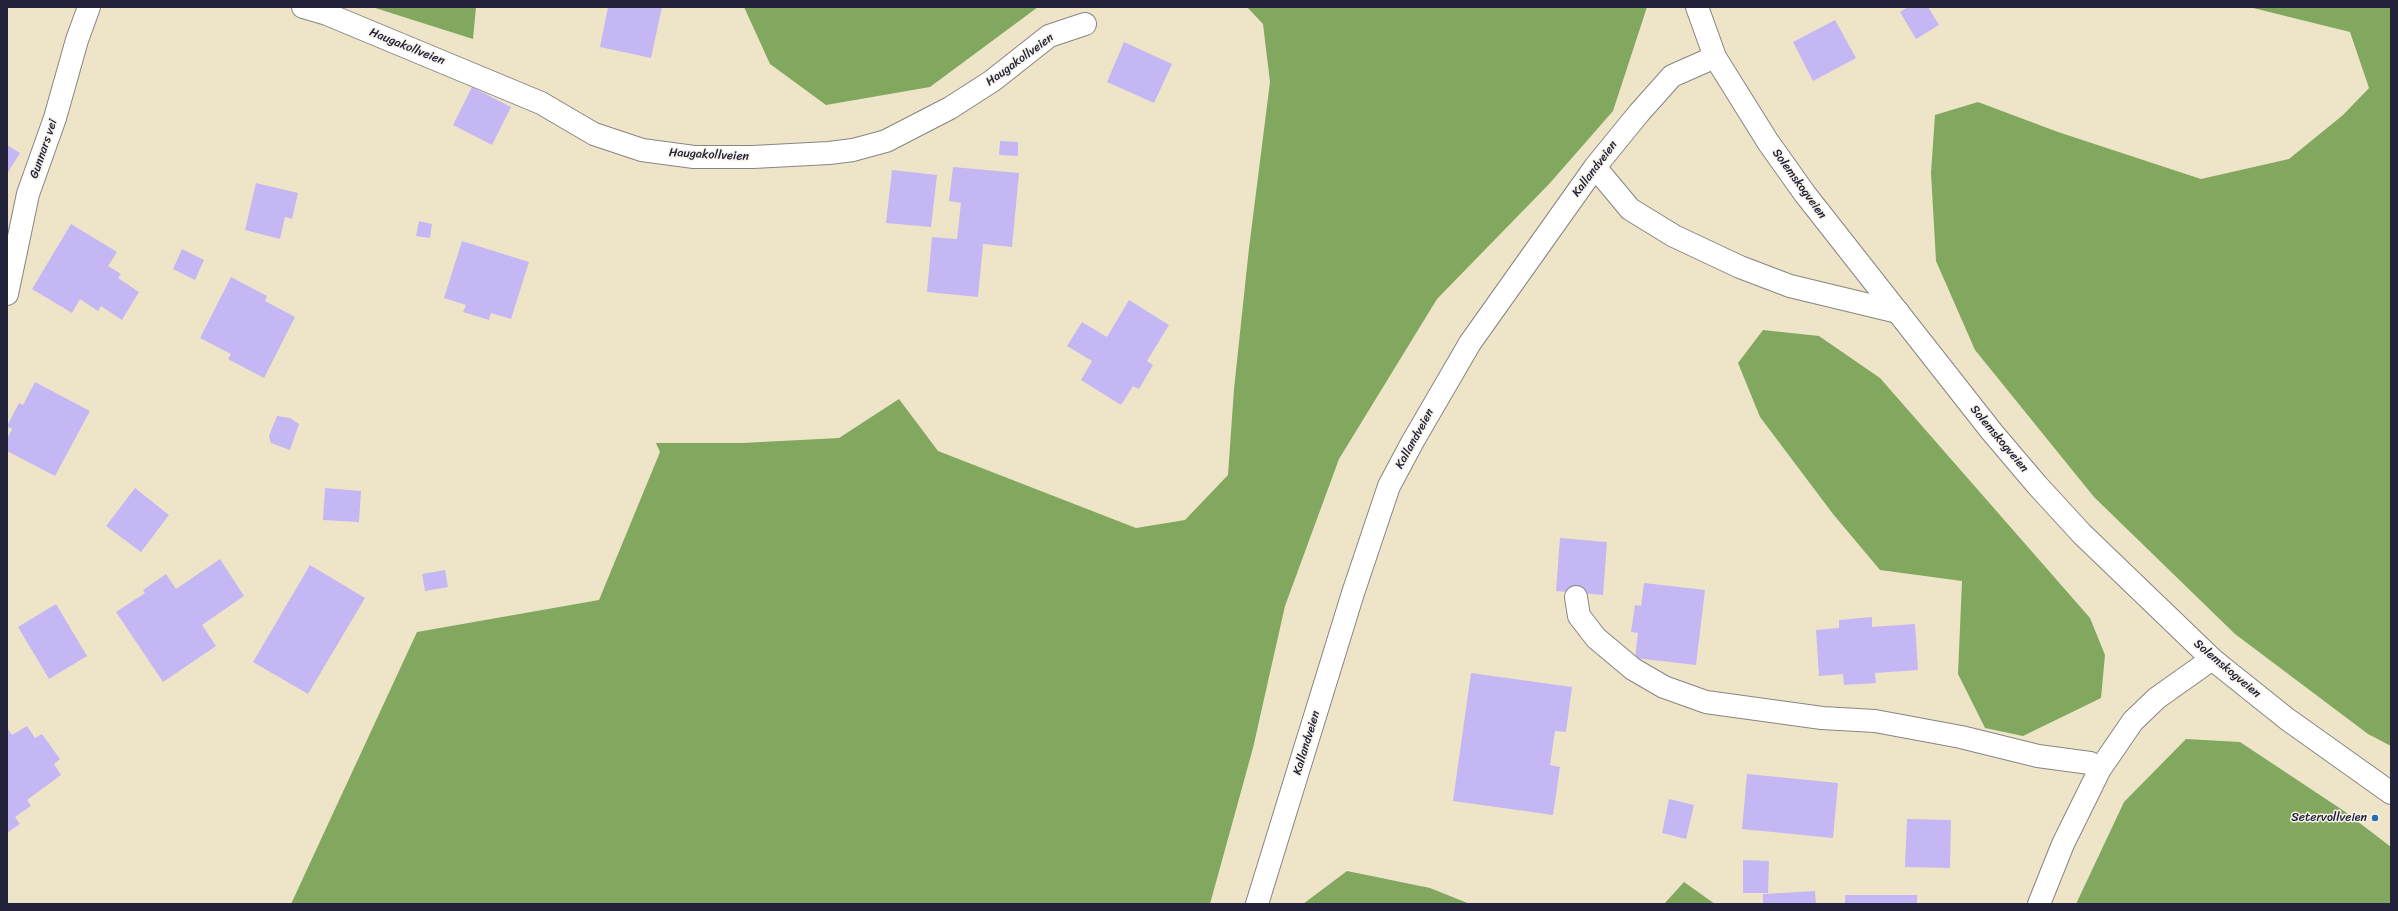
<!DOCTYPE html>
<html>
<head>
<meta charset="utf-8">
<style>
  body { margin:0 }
  #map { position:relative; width:2398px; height:911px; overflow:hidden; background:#eee5c8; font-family:Sriracha,sans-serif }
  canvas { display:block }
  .frame { position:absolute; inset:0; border:8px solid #22223b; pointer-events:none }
</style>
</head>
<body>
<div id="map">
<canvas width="2398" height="911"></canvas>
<div class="frame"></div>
</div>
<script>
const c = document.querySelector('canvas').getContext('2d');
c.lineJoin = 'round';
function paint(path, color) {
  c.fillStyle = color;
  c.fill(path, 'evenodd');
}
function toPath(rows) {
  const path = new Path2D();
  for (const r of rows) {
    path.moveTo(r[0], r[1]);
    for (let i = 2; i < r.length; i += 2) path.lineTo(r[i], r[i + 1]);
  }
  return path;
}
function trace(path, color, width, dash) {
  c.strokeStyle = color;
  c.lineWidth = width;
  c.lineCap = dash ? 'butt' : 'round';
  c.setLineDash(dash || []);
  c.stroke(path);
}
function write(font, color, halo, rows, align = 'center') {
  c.font = font + ' Sriracha,sans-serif';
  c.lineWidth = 3;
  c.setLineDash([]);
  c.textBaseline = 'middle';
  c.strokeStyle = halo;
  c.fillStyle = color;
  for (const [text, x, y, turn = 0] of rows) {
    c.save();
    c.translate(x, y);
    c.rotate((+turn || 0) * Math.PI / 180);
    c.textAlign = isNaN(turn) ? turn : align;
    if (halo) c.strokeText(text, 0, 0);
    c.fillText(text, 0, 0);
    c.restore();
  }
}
paint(toPath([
  [372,7,476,7,473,39],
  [744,7,1038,7,930,87,826,105,770,64],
  [1247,7,1647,7,1613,111,1550,183,1437,299,1339,459,1285,606,1253,748,1210,904,291,904,417,632,599,600,660,452,656,443,742,443,839,438,899,399,938,451,1136,528,1185,520,1228,475,1234,389,1249,248,1270,82,1263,24],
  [2249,7,2391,7,2391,746,2368,734,2235,634,2094,497,1975,350,1936,261,1931,173,1935,115,1978,102,2058,132,2201,179,2289,159,2343,115,2369,88,2350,32],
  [1763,330,1819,336,1880,378,2090,618,2105,655,2101,698,2023,736,1985,728,1958,674,1962,581,1880,570,1833,514,1760,417,1738,363],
  [2186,739,2240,742,2344,811,2391,847,2391,904,2076,904,2124,802],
  [1347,871,1430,888,1470,904,1303,904],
  [1684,882,1715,904,1664,904]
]), '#82a85f');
paint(toPath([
  [608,7,662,7,651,58,600,47],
  [1908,7,1928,7,1939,25,1916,39,1900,12],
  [1835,20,1856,58,1813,81,1793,42],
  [1124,42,1172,64,1154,103,1107,82],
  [472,87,511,107,492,145,453,125],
  [1000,141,1018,142,1018,156,999,155],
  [7,145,20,153,7,174],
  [953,167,1019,173,1012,247,983,244,978,297,927,292,932,237,957,239,961,203,949,201],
  [892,170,937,175,931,227,886,223],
  [256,183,298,193,292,219,285,217,280,239,245,230],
  [419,221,432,224,430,238,416,236],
  [71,224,117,252,108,266,121,274,118,278,139,292,122,320,101,306,98,311,80,299,72,313,32,289],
  [462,241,529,262,511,319,491,313,489,320,463,312,466,305,444,298],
  [182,249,204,260,195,280,173,269],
  [231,277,267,296,265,301,295,317,264,378,228,359,231,354,200,338],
  [1129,300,1169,325,1147,361,1153,365,1139,389,1133,386,1121,405,1081,380,1092,361,1067,346,1082,322,1107,337],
  [35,382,90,411,55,476,7,451,7,439,12,429,7,426,19,403,23,405],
  [277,416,290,418,299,424,290,450,271,443,269,436],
  [135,488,169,515,141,552,106,526],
  [325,488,361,491,359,522,323,520],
  [1560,538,1607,542,1603,595,1556,591],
  [220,559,244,596,202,625,216,646,163,682,116,612,145,593,143,590,166,574,176,589],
  [310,565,365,598,308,694,253,662],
  [445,570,448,587,425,591,422,574],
  [1644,583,1705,590,1696,665,1635,658,1638,633,1631,632,1635,605,1641,606],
  [56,604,87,656,49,679,18,627],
  [1872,617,1872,627,1915,624,1918,670,1875,673,1876,683,1844,685,1843,674,1819,676,1816,630,1839,628,1839,620],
  [1471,673,1572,687,1566,732,1555,731,1550,765,1560,767,1553,815,1453,801],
  [27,726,35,738,42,734,60,759,54,764,61,775,27,800,31,806,15,817,20,824,7,833,7,728,12,735],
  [1747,774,1838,783,1833,838,1742,829],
  [1669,799,1694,805,1686,839,1662,833],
  [1907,819,1951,820,1950,868,1905,867],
  [1743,860,1769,861,1768,893,1743,893],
  [1815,891,1816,904,1763,904,1763,894],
  [1845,895,1917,895,1917,904,1845,904]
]), '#c5b7f4');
const lane = toPath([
  [303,7,327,14,541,103,594,134,642,150,694,157,753,157,829,153,853,150,886,141,950,108,992,81,1049,36,1085,24],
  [1595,167,1630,209,1674,236,1740,267,1790,286,1898,312],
  [7,294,28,194,55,118,77,40,89,7],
  [1576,597,1579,616,1596,638,1633,669,1664,687,1706,702,1822,718,1875,721,1961,737,2038,756,2090,763,2100,769],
  [1257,904,1353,593,1389,486,1413,441,1470,343,1595,167,1639,113,1672,76,1715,57],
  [2039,904,2063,844,2100,769,2133,721,2157,698,2212,659]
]);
const secondary = toPath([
  [1697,7,1715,57,1768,142,1805,194,1992,432,2037,485,2082,534,2212,659,2287,719,2391,793]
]);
trace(lane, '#888482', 24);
trace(secondary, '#888482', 24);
trace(lane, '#fff', 22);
trace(secondary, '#fff', 22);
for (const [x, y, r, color] of [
  [2375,818,4,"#1f6fb2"]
]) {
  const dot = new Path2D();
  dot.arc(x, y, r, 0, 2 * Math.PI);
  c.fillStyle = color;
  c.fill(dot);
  trace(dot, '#f7f3e8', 1.5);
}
write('12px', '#22223b', '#f7f3e8', [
  ["Haugakollveien",407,47,22],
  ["Haugakollveien",1020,60,-36],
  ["Gunnars vei",44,149,-71],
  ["Haugakollveien",709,155,3],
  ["Kallandveien",1595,169,-53],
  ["Solemskogveien",1799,184,54],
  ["Kallandveien",1415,439,-61],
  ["Solemskogveien",1999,439,50],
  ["Solemskogveien",2227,669,40],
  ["Kallandveien",1307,743,-73]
]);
write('12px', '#22223b', '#f7f3e8', [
  ["Setervollveien",2367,818]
], 'right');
</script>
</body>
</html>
